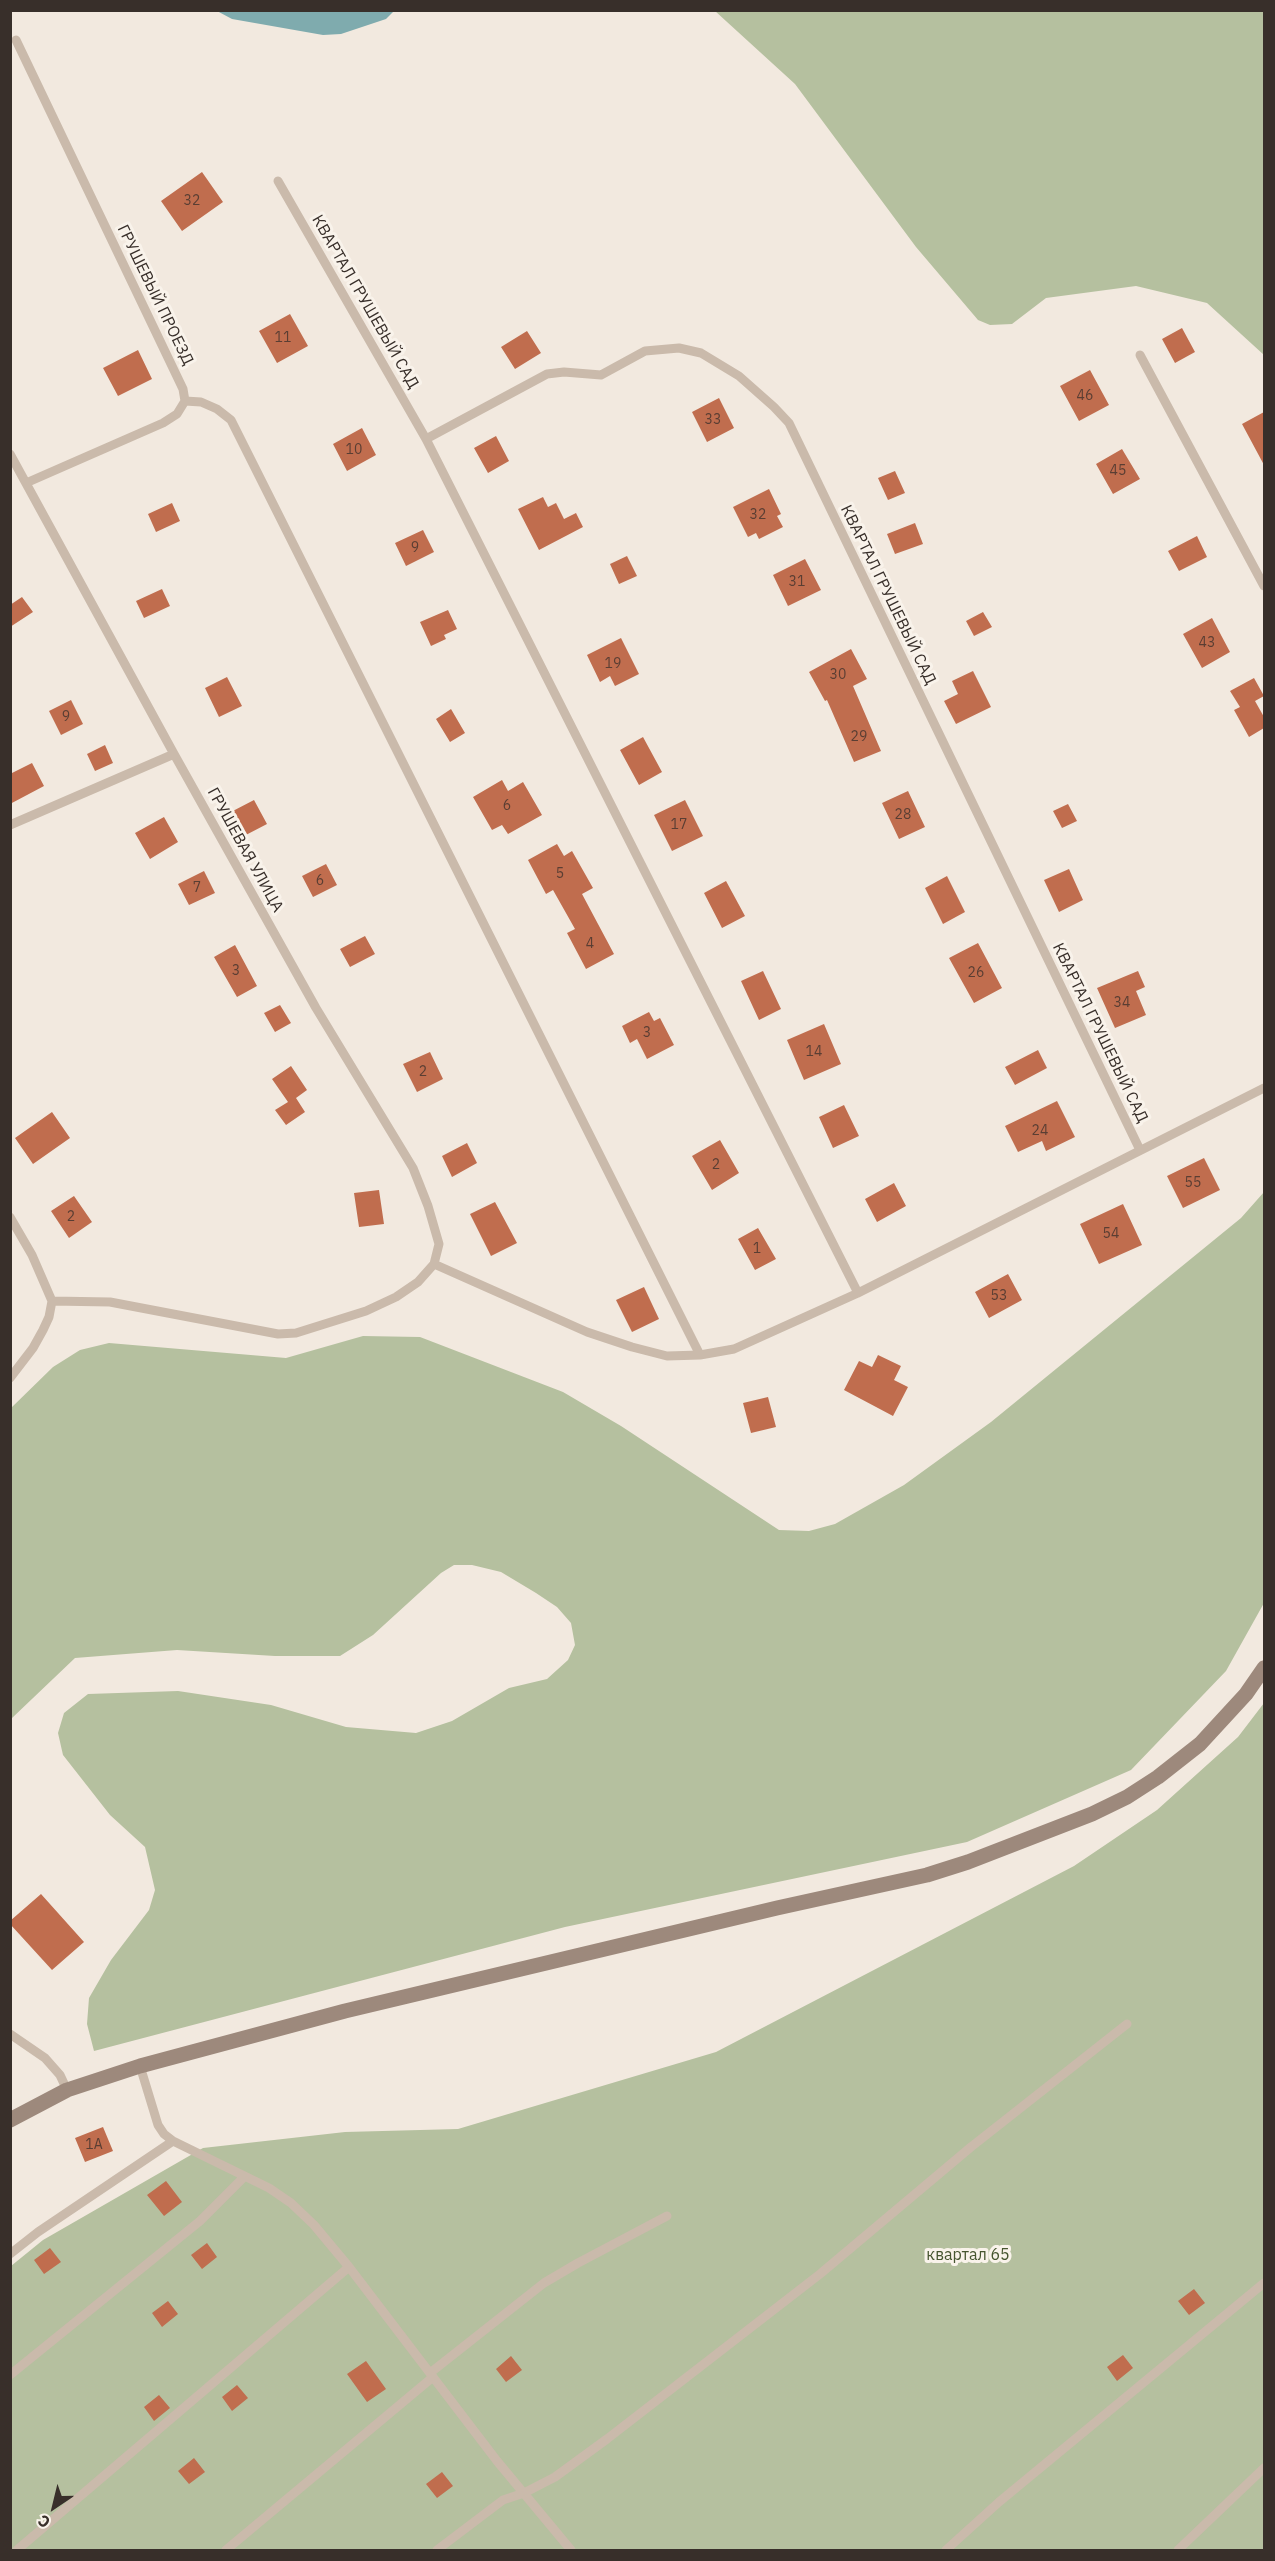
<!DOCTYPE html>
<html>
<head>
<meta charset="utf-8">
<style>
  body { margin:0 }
  #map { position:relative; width:1275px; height:2561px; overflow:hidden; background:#f2e9df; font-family:"IBM Plex Sans",sans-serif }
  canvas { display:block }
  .frame { position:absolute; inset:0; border:12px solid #382f2a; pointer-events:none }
  .north { position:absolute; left:24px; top:2477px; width:60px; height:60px; -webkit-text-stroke:4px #f9f3eb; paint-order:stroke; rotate:215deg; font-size:16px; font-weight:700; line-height:24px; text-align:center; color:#382f2a }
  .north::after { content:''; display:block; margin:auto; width:21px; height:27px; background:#382f2a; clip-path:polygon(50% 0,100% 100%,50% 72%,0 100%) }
</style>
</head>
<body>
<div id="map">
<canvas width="1275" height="2561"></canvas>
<div class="frame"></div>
<div class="north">С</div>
</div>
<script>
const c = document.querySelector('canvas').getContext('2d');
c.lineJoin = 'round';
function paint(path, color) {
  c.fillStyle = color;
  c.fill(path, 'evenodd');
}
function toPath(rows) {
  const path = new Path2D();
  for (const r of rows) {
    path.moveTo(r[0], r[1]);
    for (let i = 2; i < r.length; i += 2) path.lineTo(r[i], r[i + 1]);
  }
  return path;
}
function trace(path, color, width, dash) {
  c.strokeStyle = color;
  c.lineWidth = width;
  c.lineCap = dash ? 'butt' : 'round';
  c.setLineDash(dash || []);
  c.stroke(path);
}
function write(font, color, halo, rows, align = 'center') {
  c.font = font + ' "IBM Plex Sans",sans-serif';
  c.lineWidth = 6;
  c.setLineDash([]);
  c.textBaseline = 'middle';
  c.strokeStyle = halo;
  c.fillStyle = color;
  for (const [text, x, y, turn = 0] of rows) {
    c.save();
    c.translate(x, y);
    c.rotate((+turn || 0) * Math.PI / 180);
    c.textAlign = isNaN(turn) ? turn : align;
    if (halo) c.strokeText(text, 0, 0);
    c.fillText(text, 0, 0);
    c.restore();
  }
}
paint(toPath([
  [715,11,1264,11,1264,355,1207,303,1136,286,1046,298,1012,324,990,325,978,320,916,247,795,84],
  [1264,1192,1264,1603,1226,1671,1131,1770,967,1842,565,1927,94,2051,87,2024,89,1998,111,1960,149,1910,155,1890,145,1847,110,1815,63,1755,58,1733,64,1713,88,1694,178,1691,271,1705,346,1727,416,1733,452,1721,509,1688,547,1679,568,1660,575,1645,571,1623,557,1607,536,1593,501,1572,472,1565,454,1565,441,1573,373,1635,340,1656,275,1656,177,1650,75,1658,11,1719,11,1408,53,1367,80,1350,109,1343,286,1358,363,1336,420,1337,563,1392,621,1426,779,1530,809,1531,835,1524,904,1485,991,1422,1241,1218],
  [1264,1703,1264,2550,11,2550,11,2266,43,2240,203,2148,345,2132,458,2129,716,2052,1074,1866,1157,1810,1238,1737]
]), '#b5c09f');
paint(toPath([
  [217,11,394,11,386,19,341,34,323,35,232,19]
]), '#7fabae');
paint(toPath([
  [202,172,223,202,182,231,161,201],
  [290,314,308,346,277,363,259,331],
  [1182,328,1195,352,1175,363,1162,339],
  [527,331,541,353,515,369,501,347],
  [138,350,152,379,118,396,103,368],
  [1090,370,1109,405,1079,421,1060,386],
  [719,398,734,428,707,442,692,412],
  [1264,412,1264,465,1242,424],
  [362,428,376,455,347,471,333,444],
  [496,436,509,461,488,473,474,448],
  [1122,449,1140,479,1113,494,1096,464],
  [895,471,905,493,888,500,878,478],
  [769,489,781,514,777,516,783,527,759,539,756,533,748,537,733,507],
  [543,497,548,507,556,503,564,519,576,513,583,527,539,550,518,509],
  [172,503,180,521,156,532,148,514],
  [915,523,923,544,895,554,887,534],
  [423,530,434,552,406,566,395,543],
  [1197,536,1207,557,1179,571,1168,551],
  [627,556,637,576,619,584,610,564],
  [805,559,821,590,788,606,773,575],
  [162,589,170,606,144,618,136,601],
  [22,597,33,612,10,627,10,605],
  [448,610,457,629,444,635,446,639,431,646,420,622],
  [983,612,992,627,974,636,966,621],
  [1212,618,1230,652,1202,668,1183,634],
  [621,638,639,674,615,686,610,676,600,682,587,655],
  [851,649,867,679,853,686,881,751,854,762,827,700,825,701,809,672],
  [973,671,991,707,956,724,944,701,958,694,952,681],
  [227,677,242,706,219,717,205,688],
  [1254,678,1264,696,1255,701,1264,717,1264,728,1249,737,1234,710,1240,707,1230,691],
  [71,700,83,724,61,735,49,711],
  [451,709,465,733,450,742,436,719],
  [643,737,662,772,639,785,620,750],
  [105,745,113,763,95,771,87,754],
  [32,763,44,786,10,804,10,774],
  [502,780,508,791,523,782,542,815,508,834,502,825,492,830,473,797],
  [908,791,925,827,899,839,882,803],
  [254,800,267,824,242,837,229,813],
  [685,800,703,836,672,851,654,815],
  [1068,804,1077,821,1062,828,1053,811],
  [164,817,178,842,150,859,135,833],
  [557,844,564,856,572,851,593,888,582,894,614,954,586,969,567,933,575,929,553,890,546,894,528,860],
  [326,864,337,885,313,897,302,876],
  [1069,869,1083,900,1059,912,1044,880],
  [204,871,215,893,189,905,178,884],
  [947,876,965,912,943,924,925,888],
  [726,881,745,916,722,928,704,893],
  [365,936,375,954,350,967,340,949],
  [978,943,1002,988,974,1003,949,958],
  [235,945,257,986,237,997,214,957],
  [763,971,781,1009,759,1020,741,981],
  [1138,971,1145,987,1136,991,1146,1015,1115,1028,1097,988],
  [280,1005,291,1023,275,1032,264,1013],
  [649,1012,654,1021,660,1018,674,1045,647,1059,637,1039,630,1043,622,1026],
  [824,1024,841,1064,804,1080,787,1040],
  [1038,1050,1047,1068,1015,1085,1005,1067],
  [430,1052,443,1079,417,1092,403,1064],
  [291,1066,307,1090,296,1098,305,1112,286,1125,275,1110,288,1102,272,1079],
  [1057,1101,1075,1137,1046,1151,1042,1141,1018,1152,1005,1126],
  [844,1105,859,1136,833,1148,819,1117],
  [52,1112,70,1138,33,1164,15,1138],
  [720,1140,739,1173,712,1190,692,1156],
  [467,1143,477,1163,452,1177,442,1156],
  [1204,1158,1220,1190,1183,1208,1167,1176],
  [894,1183,906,1206,877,1222,865,1199],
  [379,1190,384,1224,359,1227,354,1193],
  [74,1196,92,1222,69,1238,51,1211],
  [495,1202,517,1243,491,1256,470,1214],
  [1123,1204,1142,1245,1099,1264,1080,1224],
  [758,1228,776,1259,755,1270,738,1239],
  [1008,1274,1022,1300,989,1318,975,1292],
  [644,1287,659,1319,632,1332,616,1300],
  [878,1355,901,1366,894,1380,908,1387,893,1416,844,1390,859,1361,872,1367],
  [768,1397,776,1427,751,1433,743,1403],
  [41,1894,84,1942,52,1970,10,1924,10,1921],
  [103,2127,113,2151,85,2162,75,2138],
  [166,2181,182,2202,164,2216,147,2195],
  [207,2243,217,2257,202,2269,191,2255],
  [50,2248,61,2262,44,2274,34,2260],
  [1194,2289,1205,2303,1189,2315,1178,2301],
  [168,2301,178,2314,162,2327,152,2313],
  [1123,2355,1133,2368,1117,2381,1107,2367],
  [511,2356,522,2370,506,2382,496,2369],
  [366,2361,386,2389,367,2402,347,2374],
  [237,2385,248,2398,232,2411,222,2397],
  [159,2395,170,2408,154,2421,144,2407],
  [194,2458,205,2472,189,2484,178,2471],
  [442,2472,453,2486,437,2498,426,2484]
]), '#c06d4e');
trace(toPath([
  [16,40,183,389,185,401,177,414,163,423,26,483],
  [278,181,426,439,858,1293],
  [1140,355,1264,586],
  [185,401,201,402,217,409,231,420,700,1355],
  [426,439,547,374,564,372,601,375,645,351,679,348,701,353,739,376,774,407,789,423,1140,1150],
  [10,454,174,754,316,1008,413,1168,428,1206,439,1244,434,1264,418,1282,396,1297,366,1311,296,1333,278,1334,110,1302,52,1301],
  [10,825,174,754],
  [10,1217,32,1255,52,1301],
  [434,1264,587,1332,632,1347,667,1356,700,1355,734,1349,858,1293,1264,1088],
  [10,1378,33,1348,43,1330,49,1317,52,1301],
  [10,2034,45,2058,60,2075,67,2090],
  [140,2066,158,2125,164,2134,173,2141,269,2188,291,2203,314,2225,349,2267,497,2461,571,2550],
  [10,2254,38,2232,173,2141],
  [430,2373,544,2283,578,2263,667,2216],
  [10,2375,200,2221,244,2177],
  [17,2550,349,2267],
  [226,2550,433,2377],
  [437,2550,503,2500,524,2493,555,2477,607,2439,820,2274,971,2147,1127,2024],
  [946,2550,999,2502,1264,2283],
  [1178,2550,1264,2468]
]), '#cabaab', 9);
trace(toPath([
  [10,2120,67,2090,140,2066,345,2011,777,1908,927,1875,968,1862,1092,1814,1127,1797,1158,1777,1200,1744,1246,1694,1264,1668]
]), '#9d897c', 15);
write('14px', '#5a3e33', null, [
  ["32",192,201],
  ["11",283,338],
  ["46",1085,396],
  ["33",713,420],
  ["10",354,450],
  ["45",1118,471],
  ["32",758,515],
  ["9",415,548],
  ["31",797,582],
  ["43",1207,643],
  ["19",613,664],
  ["30",838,675],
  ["9",66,717],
  ["29",859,737],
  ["6",507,806],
  ["28",903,815],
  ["17",679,825],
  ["5",560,874],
  ["6",320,881],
  ["7",197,888],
  ["4",590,944],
  ["3",236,971],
  ["26",976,973],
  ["34",1122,1003],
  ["3",647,1033],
  ["14",814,1052],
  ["2",423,1072],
  ["24",1040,1131],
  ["2",716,1165],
  ["55",1193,1183],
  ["2",71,1217],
  ["54",1111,1234],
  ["1",757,1249],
  ["53",999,1296],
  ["1А",94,2145]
]);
write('16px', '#382f2a', '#f9f3eb', [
  ["ГРУШЕВЫЙ ПРОЕЗД",155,295,64],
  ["КВАРТАЛ ГРУШЕВЫЙ САД",365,302,60],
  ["КВАРТАЛ ГРУШЕВЫЙ САД",888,595,64],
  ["ГРУШЕВАЯ УЛИЦА",245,850,61],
  ["КВАРТАЛ ГРУШЕВЫЙ САД",1100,1033,64]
]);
write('16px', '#46552f', '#f9f3eb', [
  ["квартал 65",968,2255]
]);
</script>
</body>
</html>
